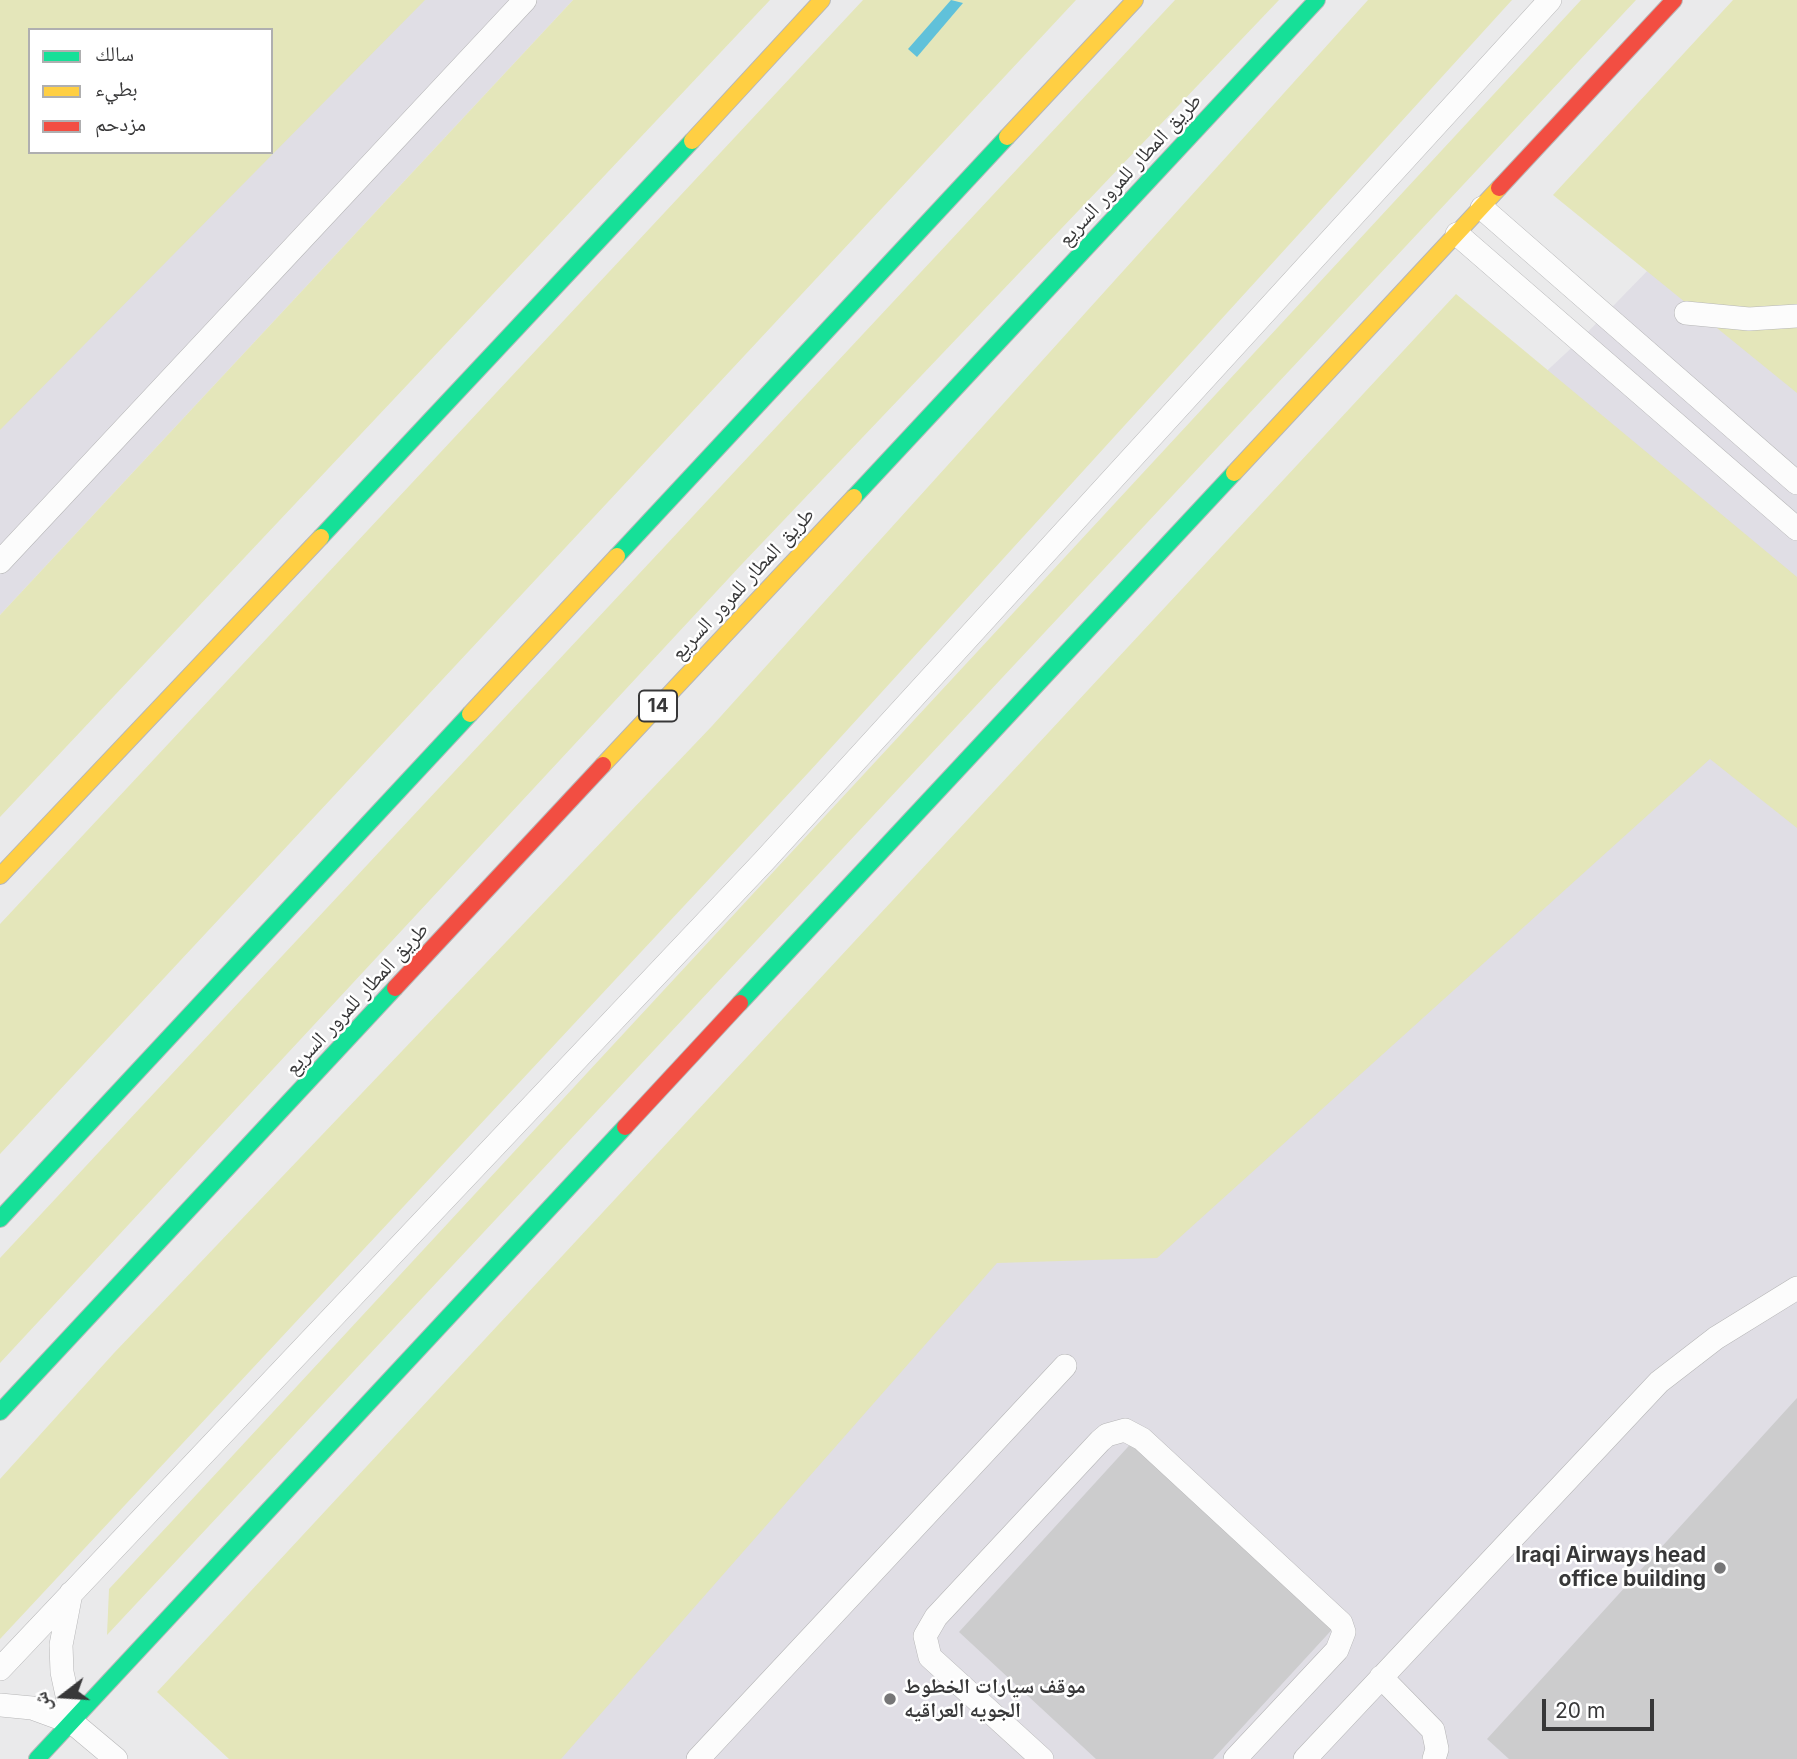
<!DOCTYPE html>
<html>
<head>
<meta charset="utf-8">
<style>
  body { margin:0 }
  #map { position:relative; width:1797px; height:1759px; overflow:hidden; background:#eaeaeb; font-family:Inter,"Noto Naskh Arabic",sans-serif }
  canvas { display:block }
  .legend { position:absolute; left:28px; top:28px; width:245px; height:126px; box-sizing:border-box; background:#fff; border:2px solid #afafb0; margin:0; padding:9px 12px; list-style:none; font-size:21px; color:#383839 }
  .legend li { display:flex; align-items:center; gap:14px; height:35px }
  .legend b { width:35px; border:2px solid #afafb0 }
  .north { position:absolute; left:28px; top:1661px; width:70px; height:70px; -webkit-text-stroke:5px #fff; paint-order:stroke; rotate:253deg; font-size:19px; font-weight:700; line-height:28px; text-align:center; color:#383839 }
  .north::after { content:''; display:block; margin:auto; width:24px; height:32px; background:#383839; clip-path:polygon(50% 0,100% 100%,50% 72%,0 100%) }
  .scale { position:absolute; left:1542px; top:1699px; width:112px; height:32px; box-sizing:border-box; border:4px solid #383839; border-top:0; padding-left:9px; font-size:21px; line-height:24px; white-space:nowrap; color:#383839; -webkit-text-stroke:5px #fff; paint-order:stroke }
</style>
</head>
<body>
<div id="map">
<canvas width="1797" height="1759"></canvas>
<ul class="legend">
<li><b style="height:9px;background:#16e098"></b>سالك</li>
<li><b style="height:9px;background:#ffcf43"></b>بطيء</li>
<li><b style="height:9px;background:#f24e42"></b>مزدحم</li>
</ul>
<div class="north">ش</div>
<div class="scale">20 m</div>
</div>
<script>
const c = document.querySelector('canvas').getContext('2d');
c.lineJoin = 'round';
function paint(path, color) {
  c.fillStyle = color;
  c.fill(path, 'evenodd');
}
function toPath(rows) {
  const path = new Path2D();
  for (const r of rows) {
    path.moveTo(r[0], r[1]);
    for (let i = 2; i < r.length; i += 2) path.lineTo(r[i], r[i + 1]);
  }
  return path;
}
function trace(path, color, width, dash) {
  c.strokeStyle = color;
  c.lineWidth = width;
  c.lineCap = dash ? 'butt' : 'round';
  c.setLineDash(dash || []);
  c.stroke(path);
}
function write(font, color, halo, rows, align = 'center') {
  c.font = font + ' Inter,"Noto Naskh Arabic",sans-serif';
  c.lineWidth = 5;
  c.setLineDash([]);
  c.textBaseline = 'middle';
  c.strokeStyle = halo;
  c.fillStyle = color;
  for (const [text, x, y, turn = 0] of rows) {
    c.save();
    c.translate(x, y);
    c.rotate((+turn || 0) * Math.PI / 180);
    c.textAlign = isNaN(turn) ? turn : align;
    if (halo) c.strokeText(text, 0, 0);
    c.fillText(text, 0, 0);
    c.restore();
  }
}
paint(toPath([
  [0,0,573,0,0,615],
  [30,30,271,30,271,152,30,152],
  [1797,117,1797,1759,270,1759,1450,461,1580,340]
]), '#e0dee5');
paint(toPath([
  [0,0,425,0,0,430],
  [30,30,271,30,271,152,30,152],
  [573,0,770,0,0,817,0,615],
  [863,0,1076,0,0,1154,0,924],
  [1175,0,1279,0,742,564,0,1363,0,1258],
  [1368,0,1512,0,809,772,0,1639,0,1479,114,1353,712,726],
  [1581,0,1636,0,107,1635,109,1589],
  [1733,0,1797,0,1797,393,1553,195],
  [1456,294,1797,577,1797,828,1710,759,1157,1258,997,1263,561,1759,229,1759,157,1692]
]), '#e4e6ba');
paint(toPath([
  [951,0,963,3,917,57,908,49]
]), '#60c1da');
paint(toPath([
  [1797,1398,1797,1759,1509,1759,1487,1739],
  [1137,1437,1338,1623,1213,1759,1096,1759,959,1632]
]), '#cccccd');
const lane = toPath([
  [1482,208,1797,483],
  [1457,234,1797,529],
  [1686,313,1749,319,1797,316],
  [0,562,525,0],
  [71,1593,61,1645,62,1672,73,1723],
  [0,1669,764,861,1550,0],
  [1381,1677,1433,1730,1437,1749,1434,1759],
  [0,1705,32,1708,73,1723,116,1759],
  [698,1759,1065,1366],
  [1042,1759,930,1657,925,1636,936,1617,1100,1441,1107,1435,1125,1430,1142,1439,1341,1623,1344,1632,1337,1650,1235,1759],
  [1305,1759,1659,1382,1716,1338,1797,1288]
]);
const fast = toPath([
  [854,497,1317,0],
  [321,537,692,141],
  [617,556,1007,137],
  [740,1003,1234,473],
  [0,1219,470,714],
  [0,1412,395,988],
  [37,1759,625,1127]
]);
const slow = toPath([
  [1007,137,1135,0],
  [692,141,822,0],
  [1234,473,1499,188],
  [470,714,617,556],
  [603,765,854,497],
  [0,876,321,537]
]);
const jam = toPath([
  [1499,188,1674,0],
  [395,988,603,765],
  [625,1127,740,1003]
]);
trace(lane, '#b6b6b7', 24);
trace(fast, '#b6b6b7', 18);
trace(slow, '#b6b6b7', 18);
trace(jam, '#b6b6b7', 18);
trace(lane, '#fcfcfc', 23);
trace(fast, '#16e098', 16);
trace(slow, '#ffcf43', 16);
trace(jam, '#f24e42', 16);
for (const [x, y, r, color] of [
  [1720,1568,7,"#767677"],
  [890,1699,7,"#767677"]
]) {
  const dot = new Path2D();
  dot.arc(x, y, r, 0, 2 * Math.PI);
  c.fillStyle = color;
  c.fill(dot);
  trace(dot, '#fff', 2.5);
}
for (const [x, y, w] of [
  [658,706,38]
]) {
  const box = new Path2D();
  box.roundRect(x - w / 2, y - 15.5, w, 31, 5);
  c.fillStyle = '#fff';
  c.fill(box);
  trace(box, '#383839', 2);
}
write('bold 19px', '#383839', null, [
  ["14",658,706]
]);
write('21px', '#383839', '#fff', [
  ["طريق المطار للمرور السريع",1130,170,-47],
  ["طريق المطار للمرور السريع",743,584,-47],
  ["طريق المطار للمرور السريع",357,999,-47]
]);
write('bold 21px', '#383839', '#fff', [
  ["Iraqi Airways head",1706,1556],
  ["office building",1706,1580],
  ["موقف سيارات الخطوط",904,1687,"left"],
  ["الجويه العراقيه",904,1711,"left"]
], 'right');
</script>
</body>
</html>
